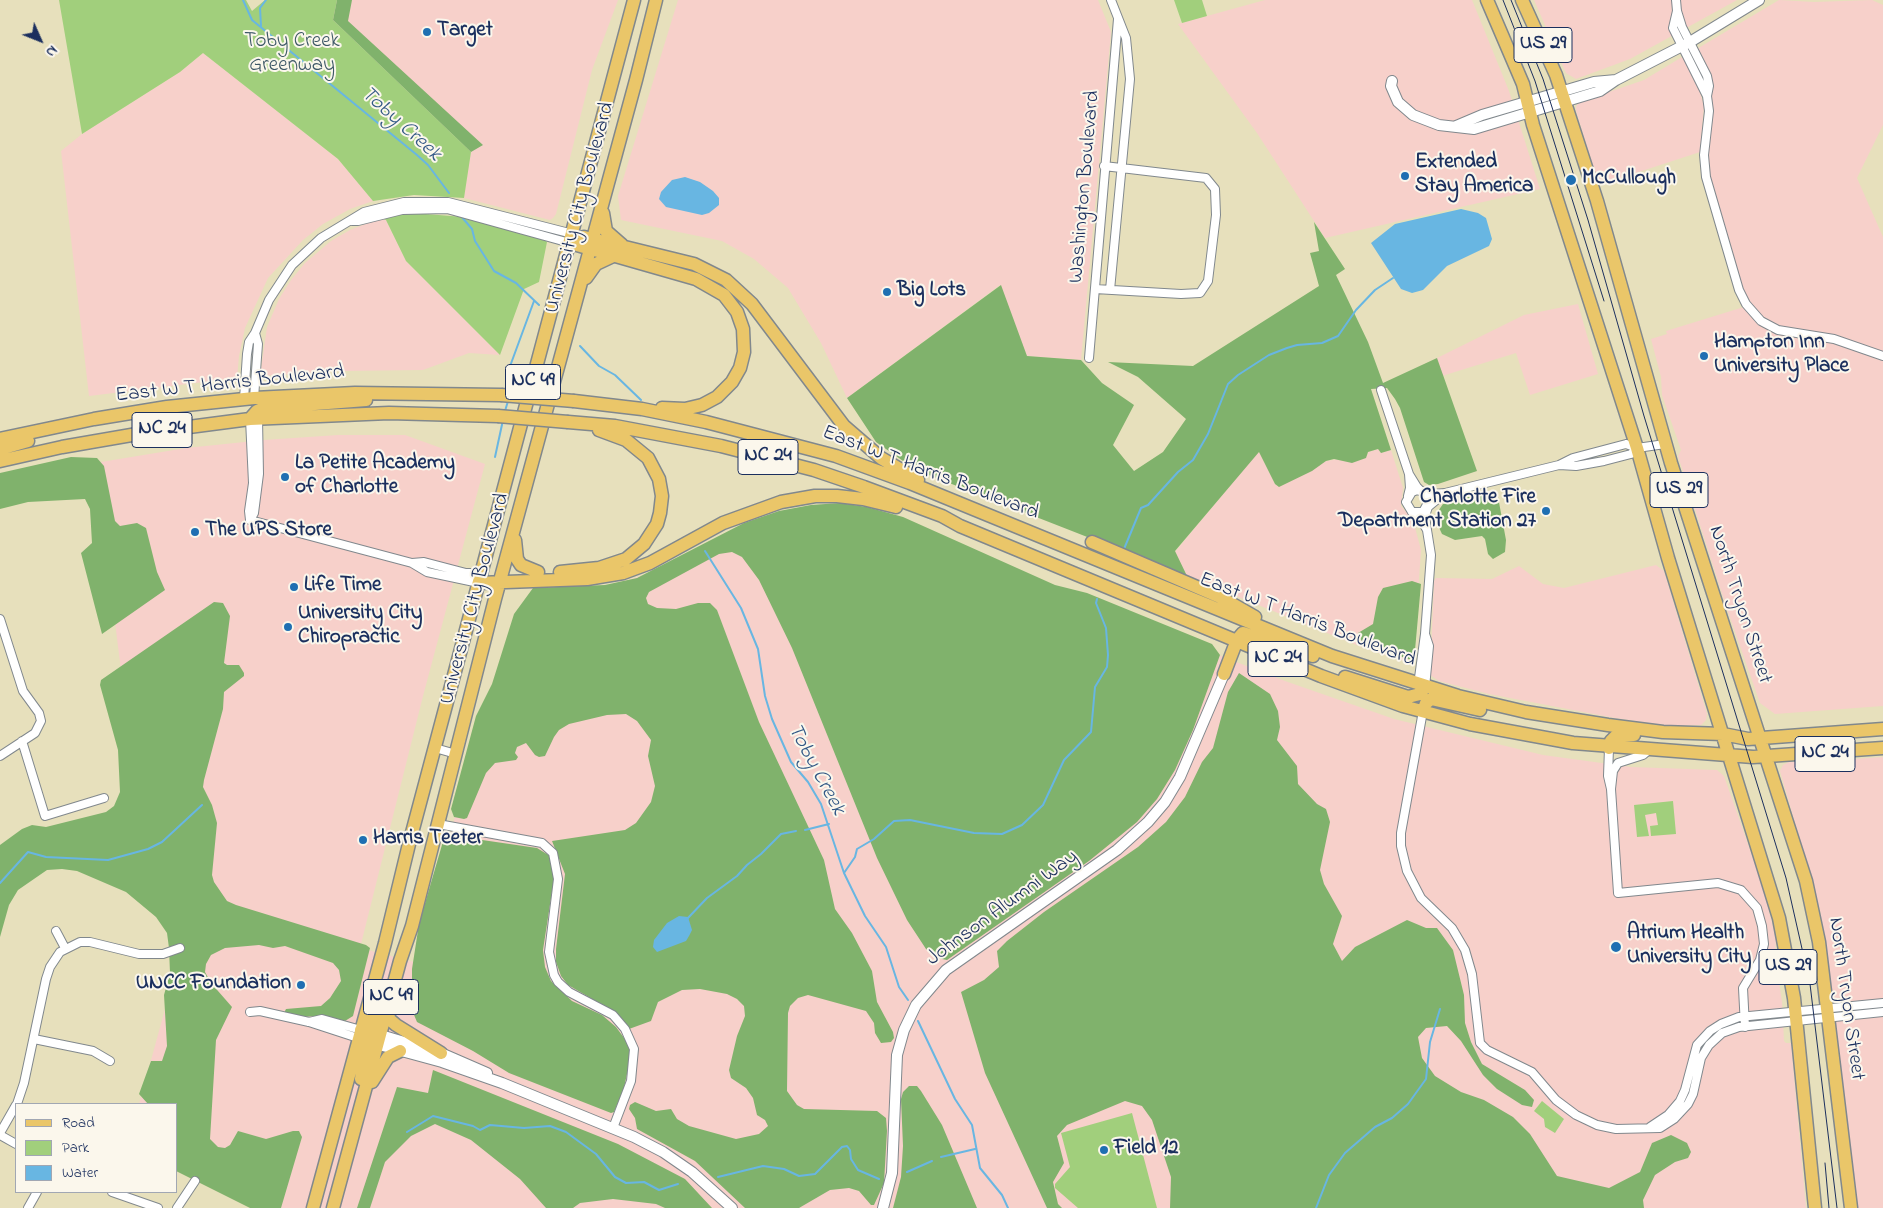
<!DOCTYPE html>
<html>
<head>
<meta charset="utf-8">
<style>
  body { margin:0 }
  #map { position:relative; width:1883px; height:1208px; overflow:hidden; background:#e7e0bc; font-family:"Indie Flower",sans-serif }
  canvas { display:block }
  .legend { position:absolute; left:15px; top:1103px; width:162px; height:90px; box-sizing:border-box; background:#fbf7ec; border:1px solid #a1a7b3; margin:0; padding:6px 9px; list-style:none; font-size:15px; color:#1b2f5e }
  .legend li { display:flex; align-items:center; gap:10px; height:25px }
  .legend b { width:25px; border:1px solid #a1a7b3 }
  .north { position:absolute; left:15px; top:15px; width:50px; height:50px; -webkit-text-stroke:4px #fbf7ec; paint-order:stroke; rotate:134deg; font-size:14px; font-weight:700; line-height:20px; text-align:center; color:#1b2f5e }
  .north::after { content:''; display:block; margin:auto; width:18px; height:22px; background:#1b2f5e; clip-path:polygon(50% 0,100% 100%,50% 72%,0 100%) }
</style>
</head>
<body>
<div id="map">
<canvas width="1883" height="1208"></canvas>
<ul class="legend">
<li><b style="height:6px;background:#eac669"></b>Road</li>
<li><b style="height:14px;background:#a1cf7c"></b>Park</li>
<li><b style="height:14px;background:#68b6e2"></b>Water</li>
</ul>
<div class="north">N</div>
</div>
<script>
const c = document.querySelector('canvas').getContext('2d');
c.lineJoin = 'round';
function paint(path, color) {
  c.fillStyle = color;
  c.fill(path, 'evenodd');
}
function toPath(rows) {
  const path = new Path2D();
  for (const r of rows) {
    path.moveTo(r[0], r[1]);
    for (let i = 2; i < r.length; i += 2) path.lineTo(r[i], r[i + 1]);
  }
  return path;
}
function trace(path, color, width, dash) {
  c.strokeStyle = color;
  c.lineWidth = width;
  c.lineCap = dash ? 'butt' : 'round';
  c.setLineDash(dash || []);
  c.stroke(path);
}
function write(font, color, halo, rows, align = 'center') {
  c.font = font + ' "Indie Flower",sans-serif';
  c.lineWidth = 4;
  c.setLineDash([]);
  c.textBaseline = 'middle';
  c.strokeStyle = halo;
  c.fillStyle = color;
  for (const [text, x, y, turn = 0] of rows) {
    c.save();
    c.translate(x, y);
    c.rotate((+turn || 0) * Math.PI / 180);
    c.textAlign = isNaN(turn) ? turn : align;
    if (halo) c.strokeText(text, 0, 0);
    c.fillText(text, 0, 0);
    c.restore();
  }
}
paint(toPath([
  [337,0,618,0,592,70,556,214,553,218,550,220,464,198,471,151,333,20],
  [678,0,1098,0,1111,32,1081,360,1027,356,1000,285,847,398,821,343,788,288,754,259,722,241,621,220,618,196],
  [1265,0,1472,0,1509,91,1540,189,1325,238,1257,133,1178,24],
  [1534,0,1737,0,1630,59,1576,79,1566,73],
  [1779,0,1814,2,1872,0,1883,5,1883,125,1857,178,1883,237,1883,706,1775,714,1760,703,1725,603,1678,456,1681,450,1662,395,1661,377,1651,339,1667,334,1666,331,1747,306,1708,187,1707,114,1703,82,1690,53],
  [203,53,338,159,373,201,350,209,323,224,303,240,268,278,245,328,239,356,237,378,89,396,61,151,82,134,180,72],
  [1682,57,1695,75,1704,106,1700,152,1599,185,1576,111,1576,106,1580,102,1644,80],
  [381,218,386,220,406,261,500,355,469,353,423,370,341,371,260,376,267,327,279,299,291,280,305,263,331,241,350,230],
  [1578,304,1598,374,1530,395,1516,353,1442,376,1437,358,1524,315],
  [338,435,405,435,485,464,423,696,360,948,414,962,462,792,518,615,848,510,1285,681,1394,719,1543,755,1631,767,1717,770,1724,776,1763,887,1776,939,1775,956,1782,1002,1784,1041,1786,1043,1791,1043,1806,1208,254,1208,208,1184,176,1171,176,1104,139,1104,179,958,148,885,95,463,186,448,264,440],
  [1379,449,1381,453,1391,450,1403,488,1401,506,1413,520,1421,550,1413,664,1364,648,1187,576,1175,552,1259,451,1275,484,1279,487,1326,461,1368,455,1368,452],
  [1656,565,1664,571,1707,714,1706,720,1701,725,1671,726,1615,718,1489,694,1439,681,1430,675,1434,581,1436,578,1492,579,1519,566,1543,584,1564,588],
  [1883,757,1883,1208,1858,1208,1820,910,1780,771,1783,765,1789,762,1811,762]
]), '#f7d0ca');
paint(toPath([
  [59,0,246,0,252,11,265,0,337,0,333,20,471,152,464,198,414,195,373,201,338,159,203,53,180,72,82,134],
  [1174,0,1202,0,1207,16,1182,23],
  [413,213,464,217,542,237,547,242,539,282,524,289,500,355,406,261,386,220,381,218],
  [1673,801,1676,834,1651,836,1650,826,1658,825,1656,813,1645,815,1649,836,1637,837,1634,805],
  [1542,1101,1564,1119,1555,1133,1545,1127,1544,1119,1534,1111],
  [1132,1113,1157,1208,1078,1208,1055,1188,1055,1184,1070,1167,1061,1133]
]), '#a1cf7c');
paint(toPath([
  [337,0,352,0,348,21,483,145,471,152,333,20],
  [1314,222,1345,269,1336,275,1368,342,1383,383,1437,358,1477,471,1438,484,1429,485,1424,482,1400,408,1395,399,1387,388,1371,389,1391,450,1381,453,1378,449,1368,452,1366,458,1352,463,1334,459,1326,461,1312,471,1279,487,1275,484,1259,452,1175,551,1187,576,916,470,876,442,847,398,1001,285,1027,356,1081,360,1102,383,1134,405,1113,445,1134,471,1163,452,1186,419,1138,377,1108,362,1193,366,1319,286,1310,253,1319,251],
  [71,457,97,458,104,466,115,521,120,526,137,523,146,528,157,572,165,590,102,634,81,553,92,543,90,509,85,499,28,502,0,509,0,473],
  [1487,492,1492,492,1498,497,1506,540,1505,552,1493,559,1488,554,1485,539,1482,536,1455,540,1442,534,1436,521,1436,514,1443,504],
  [840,503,867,507,903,517,1055,585,1087,593,1212,644,1220,655,1193,730,1175,770,1157,799,1137,822,1089,861,947,960,937,958,926,949,907,920,877,858,792,648,759,580,742,557,732,552,719,554,649,592,646,598,648,604,657,608,676,609,698,603,710,603,717,610,759,722,824,860,835,909,852,933,872,971,877,1002,893,1032,894,1038,891,1042,881,1043,875,1033,874,1023,866,1011,808,995,798,998,790,1006,788,1013,787,1091,797,1105,804,1109,877,1111,886,1118,887,1131,884,1183,874,1205,871,1205,859,1191,849,1188,830,1190,799,1208,745,1208,695,1161,637,1129,635,1118,629,1109,630,1105,635,1102,656,1111,671,1109,677,1119,689,1126,736,1139,759,1134,768,1126,765,1120,757,1115,753,1098,746,1088,731,1078,729,1070,737,1036,745,1016,744,1006,737,999,727,994,700,989,682,990,658,1002,651,1021,629,1029,613,1011,568,985,561,976,556,962,556,949,565,874,552,841,625,830,636,823,651,802,655,786,648,756,651,740,637,721,626,714,607,715,569,724,559,730,554,737,545,756,539,757,535,755,526,743,517,747,515,753,518,757,516,760,495,763,486,773,467,818,464,819,454,817,451,809,476,716,492,684,514,614,533,588,605,585,637,578,744,523,779,511,811,505],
  [1412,581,1421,584,1414,661,1366,645,1358,637,1358,633,1373,624,1378,597,1383,588],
  [214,602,223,603,230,616,224,663,227,665,239,665,244,673,244,676,224,692,223,709,204,780,203,787,212,805,217,823,212,875,214,882,227,901,236,905,366,945,370,948,353,1016,345,1021,319,1016,299,1017,284,1013,286,1009,321,1006,330,998,341,981,339,970,333,963,285,946,273,948,259,945,225,948,211,955,206,964,205,972,211,983,232,1007,216,1040,210,1139,218,1147,225,1148,230,1145,238,1131,266,1139,293,1131,299,1131,302,1137,281,1208,250,1208,176,1171,176,1104,148,1104,139,1094,151,1061,162,1061,167,1046,164,995,170,973,169,948,167,933,156,917,126,892,77,871,62,869,47,870,18,890,9,905,0,937,0,845,22,829,32,825,46,827,106,812,114,806,120,792,118,750,100,685,101,680],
  [1239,673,1270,694,1278,711,1280,727,1277,740,1297,766,1298,784,1317,804,1326,809,1330,822,1320,870,1324,884,1342,916,1333,944,1342,961,1355,947,1407,920,1426,928,1437,928,1453,950,1464,995,1465,1023,1471,1042,1482,1064,1525,1090,1534,1100,1532,1107,1522,1105,1497,1089,1483,1075,1461,1041,1447,1026,1426,1028,1418,1037,1422,1058,1435,1076,1461,1092,1484,1100,1513,1117,1530,1134,1557,1176,1609,1188,1640,1172,1652,1143,1671,1135,1687,1143,1691,1152,1688,1158,1675,1162,1655,1175,1643,1200,1644,1208,1170,1208,1171,1177,1152,1120,1142,1106,1125,1101,1067,1125,1057,1136,1064,1163,1053,1182,1058,1204,1062,1208,1047,1208,985,1073,961,992,984,980,999,967,997,951,1007,941,1044,912,1138,847,1166,822,1185,797,1202,762,1213,748,1228,692],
  [448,835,537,848,550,856,554,866,553,885,543,950,545,967,551,981,572,1001,602,1015,616,1027,627,1042,631,1055,624,1088,614,1112,611,1113,509,1073,473,1051,417,1022,412,1010,412,969,419,924,444,838],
  [433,1070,618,1144,685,1179,712,1208,665,1208,656,1204,613,1199,580,1203,573,1208,546,1208,520,1179,471,1140,435,1124,411,1136,385,1162,370,1208,357,1208,397,1087,428,1093],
  [909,1086,917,1086,921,1091,942,1125,977,1208,893,1208,901,1177,903,1146,901,1099,903,1092]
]), '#80b26c');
paint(toPath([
  [685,177,700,182,713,191,719,198,719,205,709,213,702,215,666,207,659,199,661,192,672,180],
  [1461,209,1478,213,1486,218,1492,239,1489,246,1447,266,1423,290,1412,293,1401,289,1371,243,1395,224],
  [679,916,688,917,692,930,689,936,686,941,657,952,653,947,654,940,667,923]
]), '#68b6e2');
trace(toPath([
  [243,0,252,20,417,155,428,165,449,193],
  [261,26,260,8,266,0],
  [461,216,472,229,475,241,494,271,516,283,539,305],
  [580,346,599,366,615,375,641,400],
  [510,391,509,369,534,301],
  [505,411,508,401],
  [495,457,503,420],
  [1124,549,1141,508,1148,505,1178,472,1193,460,1208,434,1228,384,1238,375,1269,355,1287,348,1297,345,1322,343,1338,336,1356,310,1375,290,1393,278],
  [705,551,741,608,758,649,765,696,772,719,791,762,808,782,821,804,844,873,865,916,886,947,899,987,908,1000],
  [805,830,829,824],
  [844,873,855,857,857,849,874,839,894,821,910,820,974,833,1002,834,1022,825,1043,805,1064,760,1091,732,1095,687,1107,667,1108,655,1106,628,1096,603,1097,599],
  [0,883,28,852,46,857,108,860,148,849,162,842,202,805],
  [687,919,707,898,737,876,747,865,761,854,781,834,796,831],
  [918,1021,955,1099,972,1125,980,1168,1002,1195,1008,1208],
  [407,1132,433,1116,473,1126,480,1130,490,1125,524,1128,550,1126,566,1132,596,1154,615,1177,626,1183,644,1182,659,1190,678,1184],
  [941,1157,975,1149],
  [907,1172,932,1161],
  [718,1177,763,1166,784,1169,799,1176,815,1174,842,1147,847,1146,850,1150,851,1159,858,1170,879,1179],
  [1316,1208,1329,1175,1345,1153,1375,1127,1392,1118,1408,1104,1426,1079,1430,1042,1440,1009]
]), '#68b6e2', 2);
const minor = toPath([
  [1676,0,1677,11],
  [1677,11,1682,27,1707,76,1709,86,1707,96,1673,28,1677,11],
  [1707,96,1709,111,1704,155,1706,177,1739,290,1746,304,1761,321,1778,330,1834,339,1883,356],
  [352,221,358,221,402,210,447,209,570,243],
  [1095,289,1181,294,1200,293,1208,281,1216,215,1215,189,1206,178,1104,166],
  [1110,290,1130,79,1126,38,1111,0],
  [255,333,269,300,292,265,321,238,364,212,404,202,448,202,573,234],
  [1089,358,1118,19],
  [1381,390,1409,474],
  [244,399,247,354,249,342,255,333,258,344,254,398],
  [250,419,253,483,249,511,250,520,254,513,259,474,258,418],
  [1626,444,1637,448,1631,454,1604,461,1576,466,1559,465,1573,458,1626,444],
  [1637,448,1665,444],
  [1445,493,1559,465],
  [1408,496,1410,488,1409,474,1417,487,1420,490,1424,492,1426,495,1429,501,1423,512,1412,512,1406,502,1412,492,1417,490,1420,491,1422,491,1426,493,1429,494,1432,494,1445,493,1428,507,1425,516,1427,530,1420,518,1412,512],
  [250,520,412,563],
  [479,583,427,572,412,563,424,562,466,573,482,573],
  [0,619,23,691,39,713,41,721,35,733,0,756],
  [1425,634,1431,555,1427,530],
  [1418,685,1425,634,1429,646,1425,687],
  [1423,711,1401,833,1401,846,1407,871,1421,898,1452,928,1465,950,1472,974,1480,1043,1487,1050,1532,1072,1556,1100,1576,1115,1597,1125,1616,1129,1660,1128,1674,1119,1688,1104,1693,1094,1701,1058,1709,1045,1722,1033,1739,1027,1883,1012],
  [22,741,45,816,104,798],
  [435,748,456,754],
  [1609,748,1608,776,1611,789,1613,771,1618,763,1643,755,1650,749],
  [1611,789,1618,893,1718,883,1741,890,1757,908,1762,926,1764,944,1760,960,1743,988,1745,1027],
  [438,824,542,843,553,853,558,879,549,952,554,975,558,982,569,992,613,1015,625,1029,634,1049,631,1081,613,1128],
  [56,931,65,948],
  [250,1012,260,1011,309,1022,358,1038],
  [309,1022,322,1019,361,1030],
  [34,1039,93,1051,110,1061],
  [17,1104,24,1083,46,979,50,967,60,952,80,942,90,942,139,954,163,954,180,948],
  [1650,1127,1668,1115,1680,1101,1685,1090,1697,1045,1710,1031,1721,1024,1739,1017,1883,1003],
  [0,1133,16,1105],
  [0,1135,16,1144],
  [112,1192,158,1208],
  [28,1208,37,1192],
  [177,1208,195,1181]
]);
const tertiary = toPath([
  [1392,81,1391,86,1398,102,1413,115,1439,125,1474,129,1600,91,1616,80,1690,42,1759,0],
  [1456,126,1482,115,1594,82,1616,80],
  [374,1033,441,1053,487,1073],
  [372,1043,442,1062,502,1083,634,1137,663,1152,692,1172,732,1208],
  [883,1208,892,1173,897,1055,904,1030,916,1005,946,970,1117,850,1148,822,1165,802,1180,777,1224,674]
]);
const primary = toPath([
  [1487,0,1523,84,1533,125,1637,448,1668,558,1779,918,1794,998,1815,1208],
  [1522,0,1556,75,1597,201,1671,463,1806,881,1819,942,1851,1208],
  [603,213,606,231,622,245],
  [584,237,694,264,726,280,752,304,844,426,881,458,918,480],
  [570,243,696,279,724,295,737,312,743,329,744,352,740,368,732,382,717,397,702,405,685,409,662,408],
  [586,278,596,264,613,256],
  [574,401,642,409,706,422,836,456,910,483,1332,656,1458,696,1526,712,1608,725,1663,732,1723,734,1748,739,1883,729],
  [250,419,257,411,264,408,366,400],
  [568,422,615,426,721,446,814,470,864,487,942,516,960,526,1321,676,1403,706,1470,724,1573,743,1753,757,1883,748],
  [0,439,94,419,167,407,254,398,355,393,501,395],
  [0,449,28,441],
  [0,461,62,447,143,433,250,419,389,413,498,416],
  [515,540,517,559,521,565,538,572],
  [1092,542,1220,597,1255,617],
  [560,572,599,568,626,559,644,544,657,524,660,513,662,496,659,479,648,458,626,440,599,430],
  [479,583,587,579,623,573,650,563,723,523,781,502,815,496,837,496,863,499,896,507],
  [1224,674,1237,640,1243,633,1313,656],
  [1345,677,1408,697,1420,694,1425,687],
  [1423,711,1426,703,1431,699,1480,710],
  [1609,748,1611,741,1617,735,1634,735],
  [388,1009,389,1019,396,1025,441,1053],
  [361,1030,366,1034,367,1039,361,1079],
  [373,1041,370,1034,376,1002],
  [372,1082,388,1057,400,1051],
  [313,1208,385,943,409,844,634,0],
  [333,1208,400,961,412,926,495,599,636,80,656,0]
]);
trace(minor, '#81888d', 10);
trace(tertiary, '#81888d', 12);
trace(primary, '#81888d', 15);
trace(minor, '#fff', 8);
trace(tertiary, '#fff', 10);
trace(primary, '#eac669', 12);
trace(toPath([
  [1503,0,1535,81,1604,301],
  [1511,0,1543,79,1588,220,1644,416,1786,878,1810,984,1837,1208],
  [1825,1163,1829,1208]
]), '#1b2f5e', 1);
const primaryBridge = toPath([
  [501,395,574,401],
  [498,416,568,422]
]);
trace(primaryBridge, '#81888d', 15, []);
trace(primaryBridge, '#eac669', 12);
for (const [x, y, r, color] of [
  [427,32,5,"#1f6fb2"],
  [1405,176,5,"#1f6fb2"],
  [1571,180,6,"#1f6fb2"],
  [887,292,5,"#1f6fb2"],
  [1704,356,5,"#1f6fb2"],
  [285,477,5,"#1f6fb2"],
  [1546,511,5,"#1f6fb2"],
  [195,532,5,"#1f6fb2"],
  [294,587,5,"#1f6fb2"],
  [288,627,5,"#1f6fb2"],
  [363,840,5,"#1f6fb2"],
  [1616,947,6,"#1f6fb2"],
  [301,985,5,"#1f6fb2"],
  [1104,1150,5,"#1f6fb2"]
]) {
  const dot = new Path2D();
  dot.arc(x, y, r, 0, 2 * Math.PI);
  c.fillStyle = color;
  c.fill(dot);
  trace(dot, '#fbf7ec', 2);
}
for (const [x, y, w] of [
  [1543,45,58],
  [533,382,55],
  [162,430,60],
  [768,457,60],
  [1679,490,58],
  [1278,659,60],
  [1825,754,60],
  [1788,967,58],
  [391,997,55]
]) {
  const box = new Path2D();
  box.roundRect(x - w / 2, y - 17.5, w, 35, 4);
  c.fillStyle = '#fbf7ec';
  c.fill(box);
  trace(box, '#1b2f5e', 1);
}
write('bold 20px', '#1b2f5e', null, [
  ["US 29",1543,45],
  ["NC 49",533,382],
  ["NC 24",162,430],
  ["NC 24",768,457],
  ["US 29",1679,490],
  ["NC 24",1278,659],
  ["NC 24",1825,754],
  ["US 29",1788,967],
  ["NC 49",391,997]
]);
write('bold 21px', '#1b2f5e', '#fbf7ec', [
  ["Target",437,32],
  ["Extended",1415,164],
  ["Stay America",1415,188],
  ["McCullough",1582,180],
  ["Big Lots",897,292],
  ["Hampton Inn",1714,344],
  ["University Place",1714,368],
  ["La Petite Academy",295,465],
  ["of Charlotte",295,489],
  ["Charlotte Fire",1536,499,"right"],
  ["Department Station 27",1536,523,"right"],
  ["The UPS Store",205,532],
  ["Life Time",304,587],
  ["University City",298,615],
  ["Chiropractic",298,639],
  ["Harris Teeter",373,840],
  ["Atrium Health",1627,935],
  ["University City",1627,959],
  ["UNCC Foundation",291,985,"right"],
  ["Field 12",1114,1150]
], 'left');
write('21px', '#3c5766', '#fbf7ec', [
  ["Toby Creek",292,43],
  ["Greenway",292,67]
]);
write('21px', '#1b2f5e', '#fbf7ec', [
  ["Washington Boulevard",1086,187,-85],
  ["University City Boulevard",581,208,-75],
  ["East W T Harris Boulevard",230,385,-6],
  ["East W T Harris Boulevard",930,474,21],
  ["University City Boulevard",476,599,-75],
  ["North Tryon Street",1739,605,72],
  ["East W T Harris Boulevard",1307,621,21],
  ["Johnson Alumni Way",1003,909,-36],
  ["North Tryon Street",1845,999,82]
]);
write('italic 22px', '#325886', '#fbf7ec', [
  ["Toby Creek",400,125,42],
  ["Toby Creek",815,770,62]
]);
</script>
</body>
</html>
